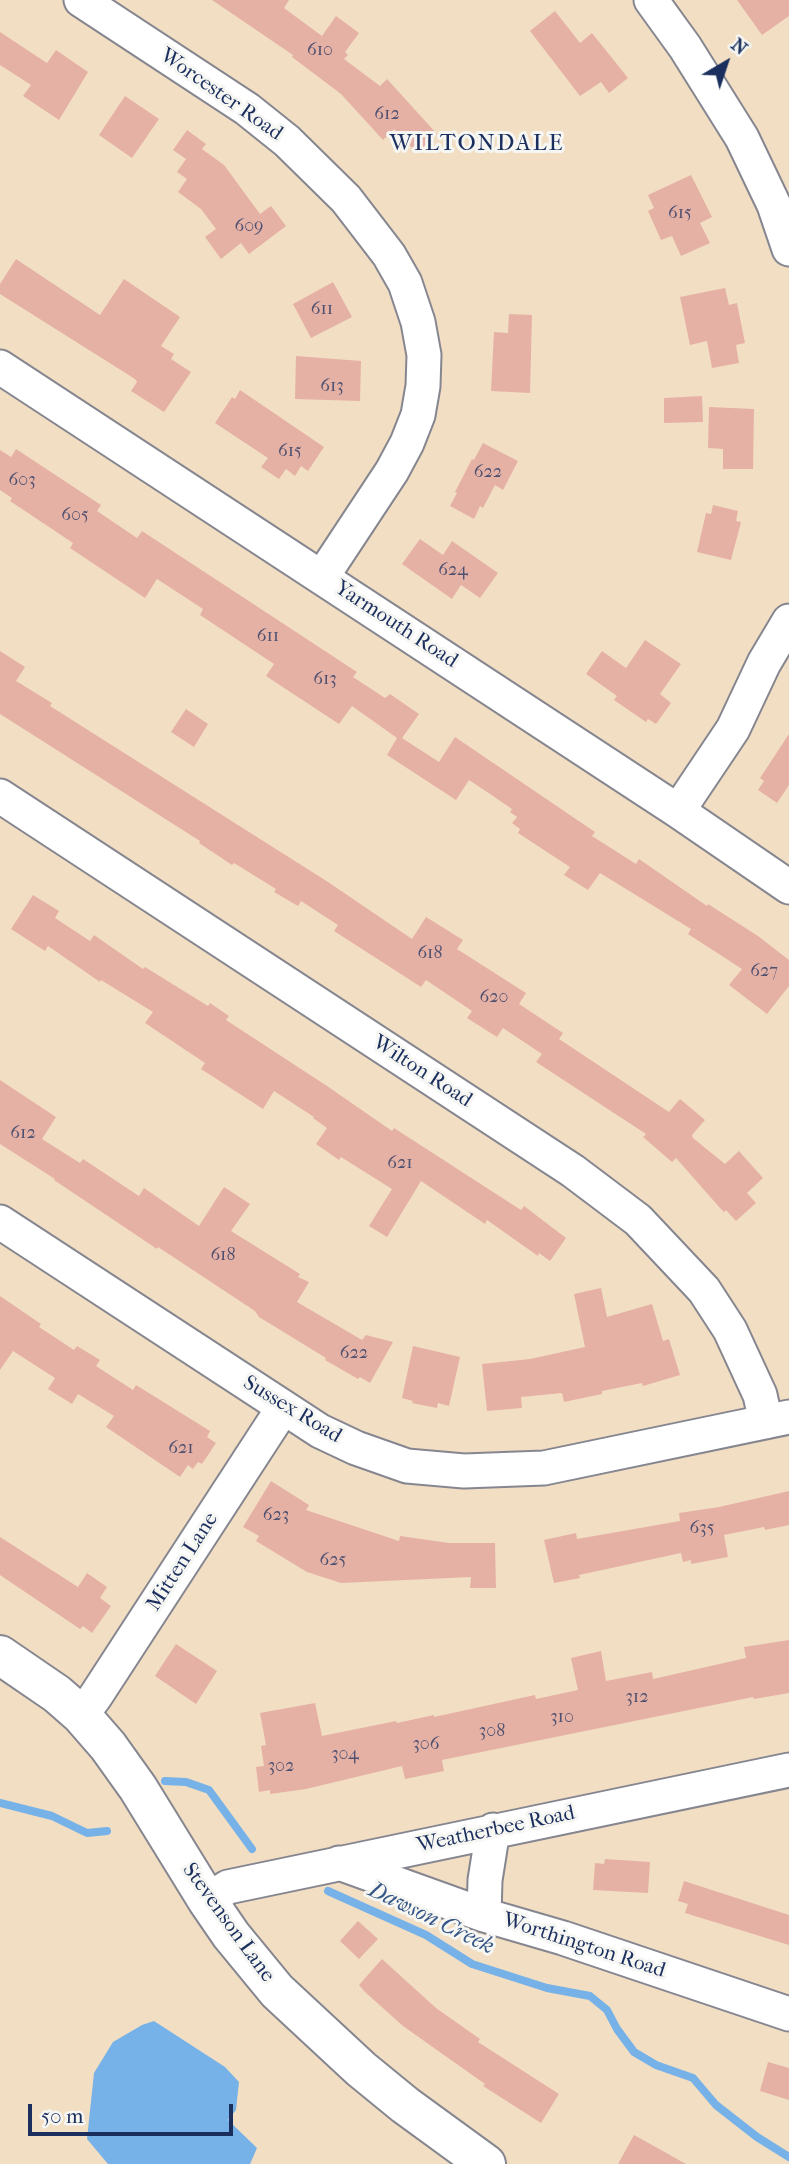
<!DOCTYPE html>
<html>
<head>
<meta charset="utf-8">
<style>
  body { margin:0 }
  #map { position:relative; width:789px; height:2164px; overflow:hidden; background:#f2dec3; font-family:"IM FELL French Canon",serif }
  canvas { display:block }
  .north { position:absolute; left:691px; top:28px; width:70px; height:70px; -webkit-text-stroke:5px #f6f6f2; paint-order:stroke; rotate:39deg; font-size:19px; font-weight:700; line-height:28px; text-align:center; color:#1b2f5e }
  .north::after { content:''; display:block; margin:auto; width:24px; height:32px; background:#1b2f5e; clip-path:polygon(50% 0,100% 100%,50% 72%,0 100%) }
  .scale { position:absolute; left:28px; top:2104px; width:205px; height:32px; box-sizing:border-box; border:4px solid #1b2f5e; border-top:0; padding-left:9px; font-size:21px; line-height:24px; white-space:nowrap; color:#1b2f5e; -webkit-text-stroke:5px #f6f6f2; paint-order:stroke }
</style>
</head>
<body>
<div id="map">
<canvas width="789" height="2164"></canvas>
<div class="north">N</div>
<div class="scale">50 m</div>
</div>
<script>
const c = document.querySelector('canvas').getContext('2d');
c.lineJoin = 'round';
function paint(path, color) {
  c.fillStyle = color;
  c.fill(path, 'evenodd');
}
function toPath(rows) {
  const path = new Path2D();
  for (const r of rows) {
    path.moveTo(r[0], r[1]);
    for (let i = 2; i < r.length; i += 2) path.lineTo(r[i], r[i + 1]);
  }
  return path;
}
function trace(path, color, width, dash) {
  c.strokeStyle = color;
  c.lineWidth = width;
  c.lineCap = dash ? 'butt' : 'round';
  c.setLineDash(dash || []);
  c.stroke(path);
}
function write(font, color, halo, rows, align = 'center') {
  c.font = font + ' "IM FELL French Canon",serif';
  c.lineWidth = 6;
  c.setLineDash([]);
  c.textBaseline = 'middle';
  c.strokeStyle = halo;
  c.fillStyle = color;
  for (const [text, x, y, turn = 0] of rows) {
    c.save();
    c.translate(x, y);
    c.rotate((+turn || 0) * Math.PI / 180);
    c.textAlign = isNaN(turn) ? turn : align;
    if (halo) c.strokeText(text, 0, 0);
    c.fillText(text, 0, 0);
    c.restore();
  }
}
paint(toPath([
  [154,2021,225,2067,239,2082,236,2110,228,2120,257,2148,250,2164,108,2164,87,2139,94,2073,113,2042,142,2025]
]), '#76b2e8');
trace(toPath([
  [165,1781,186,1782,209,1790,252,1849],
  [0,1803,52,1816,87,1833,107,1831],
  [328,1891,426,1935,472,1964,547,1988,590,1996,607,2010,617,2029,634,2052,656,2065,693,2078,716,2105,757,2137,789,2157]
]), '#76b2e8', 8);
paint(toPath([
  [212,0,289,0,284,8,322,36,336,16,359,33,345,52,348,55,344,59,380,86,387,79,437,134,417,153,394,129,383,140,341,94,292,57,293,55],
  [737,0,789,0,789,16,762,35],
  [555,11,580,43,592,33,628,78,609,93,601,82,580,96,530,31],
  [0,32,47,63,56,50,88,72,59,120,23,96,31,85,0,65],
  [125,96,159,119,132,158,99,135],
  [187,130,206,144,202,149,224,165,260,214,271,206,286,226,249,254,241,243,221,259,205,237,216,229,201,209,178,192,187,179,177,172,186,159,173,150],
  [691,175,712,217,700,223,710,243,681,256,672,236,661,240,648,211,654,208,648,195],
  [16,259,100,315,124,279,180,317,161,346,174,354,171,359,191,372,164,412,131,391,137,382,135,379,0,294,0,284],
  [333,282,352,317,311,338,293,304],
  [725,288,729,305,737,303,745,343,736,345,739,363,712,368,707,341,690,345,680,297],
  [509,314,532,315,530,393,491,391,494,332,508,333],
  [296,356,361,361,360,401,295,399],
  [240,390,324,447,308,471,301,466,295,476,286,469,279,479,261,467,268,458,215,423,232,397,235,399],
  [702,396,703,422,664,423,664,398],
  [709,407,754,409,753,469,723,469,723,449,708,448],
  [483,443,518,461,503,490,495,485,483,508,480,506,474,519,450,506,457,493,455,492,472,459,474,460],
  [16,449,101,505,97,511,137,538,142,531,357,672,353,677,385,698,390,694,419,714,402,738,439,762,455,737,595,832,592,836,636,864,639,859,707,906,708,904,758,936,789,960,789,986,767,1014,729,985,742,969,688,934,691,929,600,873,588,890,564,875,570,867,518,833,520,829,512,823,517,817,510,812,512,809,487,792,469,780,456,800,387,755,397,738,352,706,339,724,266,676,274,664,200,615,203,609,157,579,145,598,70,548,73,543,10,501,12,498,0,490,0,450,11,457],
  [713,505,738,511,736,521,741,522,731,560,697,552,706,513,711,514],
  [420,539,443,555,452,541,498,573,480,598,461,585,452,599,402,564],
  [645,640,681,664,660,694,671,703,656,724,648,719,646,722,614,700,617,696,586,674,602,651,626,668],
  [0,651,25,667,16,681,52,703,50,706,328,882,412,939,426,917,463,940,457,949,526,993,519,1004,563,1033,559,1039,669,1112,680,1099,705,1120,692,1135,693,1138,725,1164,739,1151,763,1178,747,1193,756,1203,736,1221,726,1210,724,1212,720,1208,676,1158,672,1162,643,1137,646,1134,536,1062,542,1054,503,1028,497,1037,467,1018,472,1011,426,980,421,987,334,931,338,925,301,901,298,906,274,892,276,889,234,863,232,865,199,843,200,841,0,714],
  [186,709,208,724,194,747,171,732],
  [789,734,789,785,777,803,758,790,764,781,760,778],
  [33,895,59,911,55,918,90,941,94,935,143,969,145,967,208,1006,210,1003,229,1016,226,1020,327,1086,392,1131,394,1128,521,1210,524,1206,566,1238,550,1261,539,1253,538,1256,487,1220,485,1224,421,1181,387,1237,369,1226,392,1189,341,1157,339,1160,316,1144,327,1128,313,1118,314,1117,274,1091,263,1109,201,1069,205,1063,145,1023,153,1012,101,980,100,982,48,946,45,951,11,929],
  [0,1080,56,1117,42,1139,80,1163,83,1159,139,1196,144,1188,199,1226,224,1187,250,1204,231,1231,300,1274,298,1277,309,1282,297,1302,362,1340,366,1335,393,1342,370,1383,360,1377,358,1379,325,1360,326,1358,259,1317,255,1311,158,1247,157,1249,54,1180,55,1179,0,1144],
  [601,1288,607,1317,652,1304,663,1341,669,1339,680,1375,643,1386,642,1383,602,1391,602,1394,564,1402,562,1393,521,1397,522,1408,487,1411,482,1364,530,1359,585,1347,574,1294],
  [0,1296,41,1324,39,1327,74,1350,77,1346,100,1360,96,1366,133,1390,136,1385,210,1431,207,1437,216,1443,202,1464,198,1462,193,1469,188,1465,180,1477,106,1427,114,1416,78,1394,72,1404,48,1389,55,1378,13,1351,0,1370],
  [413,1346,460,1357,449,1406,438,1403,437,1408,412,1403,413,1401,402,1398],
  [271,1481,309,1505,306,1510,399,1541,400,1536,449,1543,495,1543,496,1588,470,1588,471,1577,341,1583,307,1572,256,1541,259,1536,243,1527],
  [789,1491,789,1525,765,1530,764,1527,724,1535,728,1557,691,1564,691,1560,683,1562,681,1553,579,1575,580,1578,554,1583,544,1540,576,1533,577,1539,680,1521,679,1513,719,1507],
  [0,1537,78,1587,87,1573,107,1587,100,1598,111,1606,92,1633,83,1626,80,1629,0,1575],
  [789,1640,789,1693,754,1699,753,1697,442,1760,444,1771,405,1779,402,1766,306,1789,270,1794,270,1790,259,1792,256,1767,264,1766,261,1746,266,1745,260,1713,315,1703,322,1736,396,1721,397,1723,434,1715,434,1717,535,1695,536,1699,578,1690,571,1658,601,1651,606,1681,652,1672,653,1679,746,1658,744,1647],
  [176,1644,217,1671,196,1704,155,1676],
  [605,1859,650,1862,648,1893,593,1890,595,1863,604,1864],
  [684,1881,789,1915,789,1945,685,1913,688,1904,678,1901],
  [358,1921,378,1939,359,1959,340,1941],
  [382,1959,436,2008,480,2039,478,2042,559,2094,541,2123,483,2086,485,2084,403,2026,365,1992,359,1985],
  [768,2062,789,2068,789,2100,760,2091],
  [634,2135,686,2164,618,2164]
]), '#e6b1a5');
const minor = toPath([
  [81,0,247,109,287,141,346,199,389,255,405,283,418,322,424,355,423,386,418,415,407,443,392,471,322,577],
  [651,0,685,47,742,138,774,205,789,249],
  [0,367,678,811,789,887],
  [0,796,573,1171,638,1220,704,1290,730,1330,760,1395,766,1422],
  [678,811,733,729,764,663,789,621],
  [0,1222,320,1431,356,1448,407,1466,464,1471,544,1468,789,1417],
  [81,1715,95,1697,283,1408],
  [339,1863,484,1915,563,1938,789,2014],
  [207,1900,228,1887,789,1770],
  [484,1915,485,1880,493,1830]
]);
const tertiary = toPath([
  [0,1655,57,1694,81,1715,108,1746,138,1788,207,1900,231,1935,277,1991,361,2069,405,2105,486,2164]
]);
trace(minor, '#868690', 37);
trace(tertiary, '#868690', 42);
trace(minor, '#fff', 33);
trace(tertiary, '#fff', 38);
write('18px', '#4e5070', null, [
  ["610",320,51],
  ["612",387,115],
  ["615",680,214],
  ["609",249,227],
  ["611",322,310],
  ["613",332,387],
  ["615",290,452],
  ["622",488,473],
  ["603",22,481],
  ["605",75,516],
  ["624",453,571],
  ["611",268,637],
  ["613",325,680],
  ["618",430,954],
  ["627",764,972],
  ["620",494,998],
  ["612",23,1134],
  ["621",400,1164],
  ["618",223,1256],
  ["622",354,1354],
  ["621",181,1449],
  ["623",276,1516],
  ["635",702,1529],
  ["625",333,1561],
  ["312",637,1698],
  ["310",562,1718],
  ["308",492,1732],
  ["306",426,1745],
  ["304",345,1755],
  ["302",281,1767]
]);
write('21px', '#1b2f5e', '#f6f6f2', [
  ["Worcester Road",221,95,35],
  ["Yarmouth Road",396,625,33],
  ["Wilton Road",422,1072,33],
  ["Sussex Road",292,1410,31],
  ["Mitten Lane",183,1562,-57],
  ["Weatherbee Road",496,1830,-12],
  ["Stevenson Lane",228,1923,54],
  ["Worthington Road",584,1946,18]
]);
c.letterSpacing = '2px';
write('23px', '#1b2f5e', '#f6f6f2', [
  ["WILTONDALE",477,144]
]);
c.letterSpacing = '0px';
write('italic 23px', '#365687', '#f6f6f2', [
  ["Dawson Creek",431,1919,26]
]);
</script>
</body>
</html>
